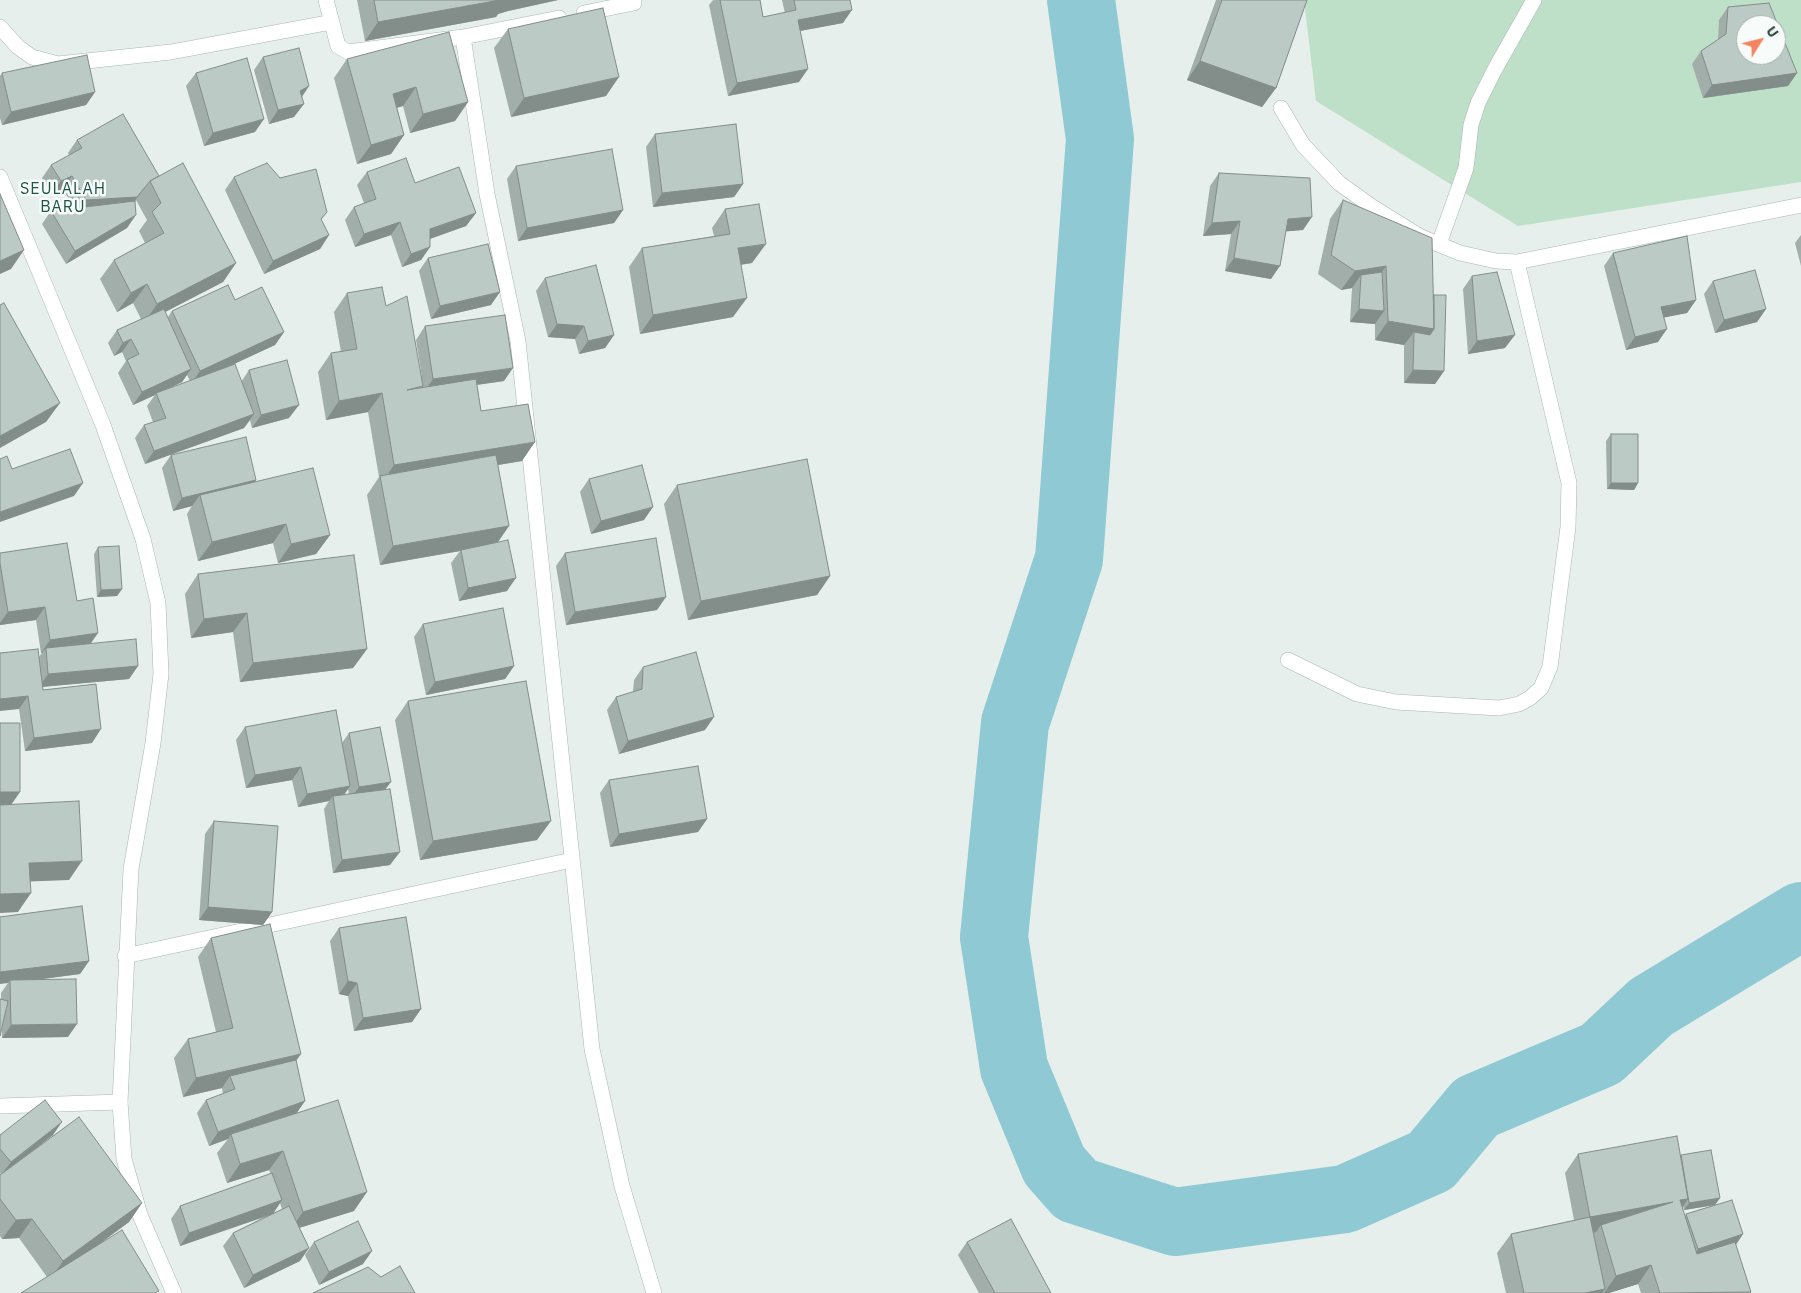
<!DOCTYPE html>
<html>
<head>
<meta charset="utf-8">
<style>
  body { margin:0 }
  #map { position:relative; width:1801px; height:1293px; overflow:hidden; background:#e6efeb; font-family:"IBM Plex Sans",sans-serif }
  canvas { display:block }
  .north { position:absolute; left:1736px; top:15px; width:50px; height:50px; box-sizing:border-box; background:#f7fbf9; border:1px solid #a3b1ad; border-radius:50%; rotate:54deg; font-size:14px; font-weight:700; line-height:20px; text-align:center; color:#24423a }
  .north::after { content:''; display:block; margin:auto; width:18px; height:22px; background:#f4845f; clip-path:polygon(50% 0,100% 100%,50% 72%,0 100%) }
</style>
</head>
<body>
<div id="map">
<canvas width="1801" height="1293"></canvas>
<div class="north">U</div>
</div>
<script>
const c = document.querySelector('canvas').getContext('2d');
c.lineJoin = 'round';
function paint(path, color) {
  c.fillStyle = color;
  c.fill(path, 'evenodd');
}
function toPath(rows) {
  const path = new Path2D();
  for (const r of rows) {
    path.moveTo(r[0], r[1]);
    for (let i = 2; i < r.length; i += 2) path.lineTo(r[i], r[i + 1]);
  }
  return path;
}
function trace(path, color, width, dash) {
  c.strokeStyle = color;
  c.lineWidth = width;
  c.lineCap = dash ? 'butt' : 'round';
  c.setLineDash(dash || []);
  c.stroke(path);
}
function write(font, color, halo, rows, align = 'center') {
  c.font = font + ' "IBM Plex Sans",sans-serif';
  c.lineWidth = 5;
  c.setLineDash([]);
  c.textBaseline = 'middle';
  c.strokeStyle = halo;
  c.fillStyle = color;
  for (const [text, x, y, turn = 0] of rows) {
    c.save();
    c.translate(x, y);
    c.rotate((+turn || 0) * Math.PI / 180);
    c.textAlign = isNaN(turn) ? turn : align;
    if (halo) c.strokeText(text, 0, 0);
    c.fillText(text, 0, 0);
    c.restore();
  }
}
paint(toPath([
  [1304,0,1801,0,1801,182,1518,226,1316,101],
  [1746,25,1776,25,1776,55,1746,55]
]), '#bfe0c8');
trace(toPath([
  [1081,0,1100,139,1069,559,1015,723,994,937,1014,1068,1054,1165,1076,1190,1175,1222,1345,1199,1431,1161,1476,1107,1601,1054,1651,1007,1801,916]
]), '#8ec9d4', 68);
const service = toPath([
  [1439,244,1466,168,1471,125,1478,103,1495,69,1534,0]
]);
const minor = toPath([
  [326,0,338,46,348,52,463,37,559,18],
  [584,13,634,3],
  [0,27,18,47,32,57,58,64,171,52,332,22],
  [463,37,487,194,518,341,592,1049,622,1186,654,1293],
  [1281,108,1303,145,1339,183,1371,206,1421,237,1460,253,1496,261,1517,262,1801,205],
  [1288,660,1357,694,1396,702,1499,708,1519,704,1530,698,1541,688,1550,667,1568,527,1569,483,1517,262],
  [125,956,572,860],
  [0,1106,120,1102]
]);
const tertiary = toPath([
  [0,177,103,425,143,539,158,603,161,674,153,743,131,869,120,1102,124,1159,140,1215,174,1293]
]);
trace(service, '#a8b8b2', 16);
trace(minor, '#a8b8b2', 16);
trace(tertiary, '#a8b8b2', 16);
trace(service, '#fff', 15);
trace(minor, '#fff', 15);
trace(tertiary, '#fff', 15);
paint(toPath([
  [357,0,558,0,508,11,498,14,496,17,365,41],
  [713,0,760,0,763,17,785,13,782,0,850,0,843,23,800,31,799,82,728,96,709,5],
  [1216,0,1307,0,1276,88,1262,107,1187,80],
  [1728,7,1797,73,1788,86,1703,98,1692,64,1701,51,1718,40,1719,20],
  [508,29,606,96,511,117,494,48],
  [263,57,309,86,302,97,294,117,269,124,254,70],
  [347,59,468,102,455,121,410,133,403,106,397,108,404,135,391,154,357,164,334,78],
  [2,73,95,92,86,105,2,125,0,118,0,76],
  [196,73,255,132,204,146,186,86],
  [655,134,743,184,734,197,653,207,646,147],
  [77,140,159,176,236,263,223,282,165,312,168,317,172,311,235,300,284,332,275,345,227,367,241,382,249,370,289,418,252,428,250,420,244,428,145,464,135,438,144,425,153,422,147,406,155,395,133,405,118,373,126,361,122,352,114,356,108,343,117,330,141,319,133,303,117,312,100,279,114,260,145,243,139,231,147,220,136,200,135,202,127,228,66,264,42,224,51,211,74,208,63,189,51,194,42,178,51,165,69,155,68,153],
  [187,375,190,381,167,389,182,382],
  [516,166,623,210,614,223,518,241,507,179],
  [367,172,415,183,476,213,466,226,430,239,430,247,421,260,402,267,391,235,355,247,345,220,354,207,364,203,357,185],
  [1219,173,1303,230,1286,231,1271,279,1225,271,1231,234,1203,236,1210,186],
  [234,177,280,178,327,212,321,220,329,235,320,249,264,274,225,190],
  [1343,200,1434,295,1444,371,1435,384,1404,383,1404,345,1375,340,1375,324,1350,322,1352,288,1341,290,1318,274,1330,219],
  [725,209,752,263,740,265,733,317,640,334,629,267,642,248,714,236,712,228],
  [1801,235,1801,266,1795,243],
  [1613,253,1696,300,1687,313,1664,317,1658,342,1626,350,1604,266],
  [428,258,491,305,431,319,419,271],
  [1472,276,1505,348,1468,354,1463,289],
  [545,278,614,335,605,348,579,354,575,339,548,337,536,291],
  [1713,281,1766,309,1757,322,1715,333,1704,294],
  [347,293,386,306,422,377,416,340,425,326,504,381,477,385,481,411,522,461,498,465,509,526,497,542,507,591,459,601,451,563,460,551,380,565,367,495,379,477,368,412,326,420,318,372,331,353,341,352,334,312],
  [1611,434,1638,483,1634,490,1607,489,1606,441],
  [171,455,256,480,255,482,330,535,316,554,278,563,273,543,198,561,187,514,192,506,173,511,162,468],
  [589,479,644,520,591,534,580,492],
  [677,485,830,576,817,595,688,620,664,504],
  [98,547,122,589,117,596,97,597,94,554],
  [0,553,77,601,98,633,90,643,138,666,129,679,43,687,43,690,92,743,25,751,19,709,39,657,42,653,41,653,36,620,0,625],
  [565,553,657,610,566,625,556,566],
  [198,574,367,649,353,668,240,682,233,632,191,638,185,594],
  [423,624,514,666,505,679,426,695,414,637],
  [643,667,705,730,619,754,607,710,616,697,633,692,634,680],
  [408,701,537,840,420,860,395,720],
  [245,727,342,743,349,733,385,790,390,865,333,873,324,809,329,801,298,807,292,780,246,788,236,740],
  [348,789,349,794,344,795],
  [609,780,707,819,698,832,610,847,600,793],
  [214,821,272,912,263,925,199,920,205,834],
  [0,917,89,961,80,974,36,980,68,1037,2,1038,1,993,8,983],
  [339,928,421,1009,412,1022,354,1031,348,996,339,994,330,941],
  [211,938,301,1054,296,1060,305,1101,296,1113,354,1211,299,1228,300,1261,244,1288,223,1246,233,1233,270,1214,180,1246,171,1219,180,1206,271,1174,269,1170,227,1183,217,1153,228,1139,209,1146,197,1113,206,1100,223,1094,222,1088,183,1097,174,1058,188,1039,216,1032,198,957],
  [280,1203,282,1209,273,1213],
  [0,1135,53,1135,29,1154,142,1203,129,1222,97,1246,47,1277,19,1238,2,1239,0,1236,0,1175,1,1174,0,1173],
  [1578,1154,1681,1155,1720,1198,1715,1205,1743,1234,1736,1245,1751,1293,1641,1293,1638,1284,1609,1293,1506,1293,1497,1253,1511,1234,1574,1220,1565,1173],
  [1715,1205,1686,1214,1685,1216,1682,1207,1683,1206,1684,1210],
  [314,1242,363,1264,319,1285,305,1255],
  [967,1242,1051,1293,979,1293,958,1255]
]), '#a1aea9');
paint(toPath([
  [500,0,558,0,508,11,498,14,496,17,365,41,378,22],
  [852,10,843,23,789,33,798,20],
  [1200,61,1276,88,1262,107,1187,80],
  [808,69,799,82,728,96,737,83],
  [1797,73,1788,86,1703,98,1712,85],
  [619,77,606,96,511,117,524,98],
  [309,86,300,99,300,91],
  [416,87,403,106,380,112,393,94],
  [95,92,86,105,2,125,11,112],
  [468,102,455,121,410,133,423,114],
  [304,104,294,117,269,124,278,110],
  [264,119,255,132,204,146,213,133],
  [404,135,391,154,357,164,371,145],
  [72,176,63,189,51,194,61,181],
  [743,184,734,197,653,207,662,193],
  [145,187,128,210,76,213,86,200],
  [623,210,614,223,518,241,527,228],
  [476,213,466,226,421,242,430,229],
  [136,215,127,228,66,264,75,251],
  [1312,217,1303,230,1279,232,1288,219],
  [1240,221,1231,234,1203,236,1212,223],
  [400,222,391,235,355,247,364,234],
  [329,235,320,249,264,274,273,261],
  [766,244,752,263,724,267,738,248],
  [430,247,421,260,402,267,411,254],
  [24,250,11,269,0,274,0,261],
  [1234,258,1280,266,1271,279,1225,271],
  [236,263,223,282,144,323,157,304],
  [1386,266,1373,285,1361,275,1352,288,1341,290,1355,271],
  [147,284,133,303,117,312,131,293],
  [500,292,491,305,431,319,440,306],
  [747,298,733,317,640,334,653,315],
  [1696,300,1687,313,1652,320,1661,307],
  [1359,309,1384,311,1375,324,1350,322],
  [1766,309,1757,322,1715,333,1724,320],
  [1388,321,1434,329,1421,348,1414,332,1404,345,1375,340],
  [557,324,584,326,575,339,548,337],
  [1667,329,1658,342,1626,350,1635,337],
  [284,332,275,345,191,384,200,371],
  [614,335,605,348,579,354,588,341],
  [1515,335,1505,348,1468,354,1477,341],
  [131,339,122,352,114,356,123,343],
  [513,368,504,381,424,392,433,379],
  [191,369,182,382,157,394,156,393,155,395,133,405,142,392],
  [1413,370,1444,371,1435,384,1404,383],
  [382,393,368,412,326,420,339,401],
  [60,403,46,422,0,448,0,436],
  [299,405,289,418,252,428,261,415],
  [254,414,244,428,145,464,154,451],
  [535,442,522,461,381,484,394,465],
  [256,480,247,493,200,495,192,506,173,511,182,498],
  [83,483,74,496,0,522,0,512],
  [1611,483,1638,483,1634,490,1607,489],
  [653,507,644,520,591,534,601,521],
  [286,524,273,543,198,561,212,542],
  [509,526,496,545,461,550,460,551,380,565,393,546],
  [330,535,316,554,278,563,291,544],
  [830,576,817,595,688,620,701,601],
  [516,578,507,591,459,601,468,588],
  [122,589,117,596,97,597,101,590],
  [666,597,657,610,566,625,575,612],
  [45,607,36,620,0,625,0,623,8,612],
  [247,613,233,632,191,638,204,619],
  [98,633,89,646,46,648,42,653,41,653,50,640],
  [367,649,353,668,240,682,253,663],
  [138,666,129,679,39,687,48,674],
  [514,666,505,679,426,695,435,682],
  [28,696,19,709,0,711,0,699],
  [714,717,705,730,619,754,628,741],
  [101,729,92,743,25,751,34,738],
  [301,767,292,780,246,788,255,775],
  [391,782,381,795,350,800,359,787],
  [350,786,341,799,333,796,329,801,298,807,307,794],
  [0,792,20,792,11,805,0,805],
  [707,819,698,832,610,847,619,834],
  [551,821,537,840,420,860,433,841],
  [400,852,390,865,333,873,342,860],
  [82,861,69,880,16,882,29,863],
  [31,893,18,912,0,913,0,894],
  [208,907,272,912,263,925,199,920],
  [89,961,80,974,10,983,10,980,8,983,0,984,0,972],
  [348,981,357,983,348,996,339,994],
  [421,1009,412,1022,354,1031,363,1018],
  [77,1024,68,1037,2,1038,11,1025],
  [301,1054,287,1073,230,1076,222,1088,183,1097,196,1078],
  [305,1101,296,1114,231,1134,228,1139,209,1146,218,1132],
  [62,1122,53,1135,1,1175,11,1162],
  [283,1151,269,1170,227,1183,240,1164],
  [367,1192,354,1211,289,1231,303,1212],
  [1720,1198,1715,1205,1684,1210,1689,1203],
  [1688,1199,1675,1218,1680,1200],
  [282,1200,273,1214,180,1246,189,1233],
  [1673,1202,1601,1225,1596,1232,1576,1236,1590,1217],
  [142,1203,129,1222,50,1280,63,1261],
  [32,1219,19,1238,2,1239,16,1220],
  [1743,1234,1734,1247,1689,1262,1698,1249],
  [309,1248,300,1261,244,1288,253,1275],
  [372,1251,363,1264,319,1285,329,1272],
  [1651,1265,1638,1284,1609,1293,1604,1293,1616,1276],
  [1605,1289,1602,1293,1585,1293]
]), '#838d89');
const building = toPath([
  [374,0,500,0,378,22,374,0],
  [720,0,760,0,763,17,796,10,794,0,850,0,852,10,798,20,808,69,737,83,720,0],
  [1222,0,1307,0,1276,88,1200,61,1222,0],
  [1769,3,1797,73,1712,85,1701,51,1726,34,1728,7,1769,3],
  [1746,25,1776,25,1776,55,1746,55,1746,25],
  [603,8,619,77,524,98,508,29,603,8],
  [449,32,468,102,423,114,416,87,393,94,404,135,371,145,347,59,449,32],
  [299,48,309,86,300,91,304,104,278,110,263,57,299,48],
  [87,55,95,92,11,112,2,73,87,55],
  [247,58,264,119,213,133,196,73,247,58],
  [123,114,159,176,150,181,137,197,86,200,72,176,61,181,51,165,82,148,77,140,123,114],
  [736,124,743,184,662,193,655,134,736,124],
  [612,149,623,210,527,228,516,166,612,149],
  [406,158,415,183,459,167,476,213,430,229,430,247,411,254,400,222,364,234,354,207,376,199,367,172,406,158],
  [183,163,236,263,157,304,147,284,131,293,114,260,164,233,152,212,161,203,150,181,183,163],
  [267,163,280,178,316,169,327,212,321,219,329,235,273,261,234,177,267,163],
  [1219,173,1310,178,1312,217,1288,219,1280,266,1234,258,1240,221,1212,223,1219,173],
  [0,194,24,250,0,261,0,194],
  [1343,200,1432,238,1434,329,1388,321,1386,266,1355,271,1331,255,1343,200],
  [135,201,136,215,75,251,51,211,135,201],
  [759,204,766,244,738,248,747,298,653,315,642,248,730,234,725,209,759,204],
  [1687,236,1696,300,1661,307,1667,329,1635,337,1613,253,1687,236],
  [488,244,500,292,440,306,428,258,488,244],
  [596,265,614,335,588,341,584,326,557,324,545,278,596,265],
  [1755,270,1766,309,1724,320,1713,281,1755,270],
  [1382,272,1384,311,1359,309,1361,275,1382,272],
  [1497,272,1515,335,1477,341,1472,276,1497,272],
  [228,285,235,300,262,287,284,332,200,371,172,311,228,285],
  [382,287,386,306,407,296,423,386,407,390,476,379,481,411,528,404,535,442,394,465,382,393,339,401,331,353,357,349,347,293,382,287],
  [1434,295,1446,295,1444,371,1413,370,1414,332,1430,335,1434,329,1434,295],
  [4,303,60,403,0,436,0,305,4,303],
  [164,309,191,369,142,392,127,360,139,354,131,339,123,343,117,330,164,309],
  [505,315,513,368,433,379,425,326,505,315],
  [287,360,299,405,261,415,249,370,287,360],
  [235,364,254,414,154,451,144,425,166,418,156,393,235,364],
  [1611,434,1638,434,1638,483,1611,483,1611,434],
  [246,437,256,480,182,498,171,455,246,437],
  [70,449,83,483,0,512,0,459,7,456,12,469,70,449],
  [496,455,509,526,393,546,380,476,496,455],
  [807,459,830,576,701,601,677,485,807,459],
  [642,465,653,507,601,521,589,479,642,465],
  [313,468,330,535,291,544,286,524,212,542,200,495,313,468],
  [656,538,666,597,575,612,565,553,656,538],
  [508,540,516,578,468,588,461,550,508,540],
  [67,543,77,601,93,598,98,633,50,640,45,607,8,612,0,563,0,553,67,543],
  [119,546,122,589,101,590,98,547,119,546],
  [354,555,367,649,253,663,247,613,204,619,198,574,354,555],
  [503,608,514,666,435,682,423,624,503,608],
  [136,639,138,666,48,674,46,648,136,639],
  [38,649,43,690,96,684,101,729,34,738,28,696,0,699,0,653,38,649],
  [696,652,714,717,628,741,616,697,642,689,643,667,696,652],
  [526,681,551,821,433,841,408,701,526,681],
  [336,710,350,786,307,794,301,767,255,775,245,727,336,710],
  [0,723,20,723,20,792,0,792,0,723],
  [380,727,391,782,359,787,349,733,380,727],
  [698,766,707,819,619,834,609,780,698,766],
  [390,789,400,852,342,860,333,796,390,789],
  [79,801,82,861,29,863,31,893,0,894,0,805,79,801],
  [214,821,278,826,272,912,208,907,214,821],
  [82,906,89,961,0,972,0,917,82,906],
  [406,917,421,1009,363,1018,357,983,348,981,339,928,406,917],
  [270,924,301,1054,196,1078,188,1039,233,1028,211,938,270,924],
  [76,979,77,1024,11,1025,10,980,76,979],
  [0,999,8,1001,0,1036,0,999],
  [296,1060,305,1101,218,1132,206,1100,235,1089,230,1076,296,1060],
  [45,1100,62,1122,11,1162,0,1149,0,1135,45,1100],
  [338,1100,367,1192,303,1212,283,1151,240,1164,231,1134,338,1100],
  [79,1117,142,1203,63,1261,32,1219,16,1220,0,1199,0,1175,79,1117],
  [1677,1136,1688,1199,1680,1200,1697,1254,1735,1242,1751,1292,1660,1293,1651,1265,1616,1276,1601,1225,1673,1202,1590,1217,1578,1154,1677,1136],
  [1711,1150,1720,1198,1689,1203,1681,1155,1711,1150],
  [272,1173,282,1200,189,1233,180,1206,272,1173],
  [1732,1200,1743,1234,1698,1249,1686,1214,1732,1200],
  [289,1206,309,1248,253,1275,233,1233,289,1206],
  [1590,1217,1605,1289,1585,1293,1524,1293,1511,1234,1590,1217],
  [1011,1219,1051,1293,995,1293,967,1242,1011,1219],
  [358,1221,372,1251,329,1272,314,1242,358,1221],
  [122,1230,159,1291,155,1293,21,1293,122,1230],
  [400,1266,415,1293,313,1293,368,1267,381,1277,400,1266]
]);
paint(building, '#bbcac4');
trace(building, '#838d89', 1);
c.letterSpacing = '1px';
write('16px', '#1f5548', '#f7fbf9', [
  ["SEULALAH",63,189],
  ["BARU",63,207]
]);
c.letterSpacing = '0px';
</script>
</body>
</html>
